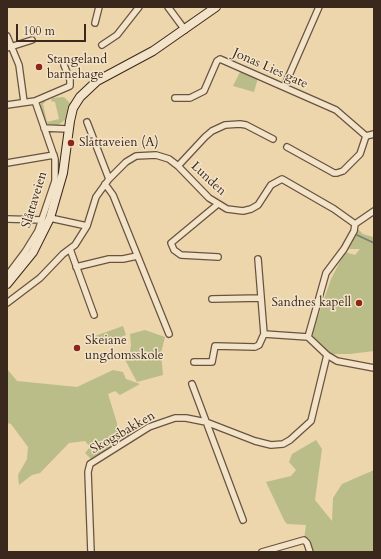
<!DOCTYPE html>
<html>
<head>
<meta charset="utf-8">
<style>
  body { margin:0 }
  #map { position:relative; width:381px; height:559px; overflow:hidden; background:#edd5ac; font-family:Cardo,serif }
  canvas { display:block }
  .frame { position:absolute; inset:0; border:8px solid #3b281d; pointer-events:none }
  .scale { position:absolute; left:16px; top:24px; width:70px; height:18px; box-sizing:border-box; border:2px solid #3b281d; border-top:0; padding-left:5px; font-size:12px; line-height:14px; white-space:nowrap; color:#3b281d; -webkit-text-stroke:3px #f3e4c9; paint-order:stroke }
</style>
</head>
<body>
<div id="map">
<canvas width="381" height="559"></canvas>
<div class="frame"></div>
<div class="scale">100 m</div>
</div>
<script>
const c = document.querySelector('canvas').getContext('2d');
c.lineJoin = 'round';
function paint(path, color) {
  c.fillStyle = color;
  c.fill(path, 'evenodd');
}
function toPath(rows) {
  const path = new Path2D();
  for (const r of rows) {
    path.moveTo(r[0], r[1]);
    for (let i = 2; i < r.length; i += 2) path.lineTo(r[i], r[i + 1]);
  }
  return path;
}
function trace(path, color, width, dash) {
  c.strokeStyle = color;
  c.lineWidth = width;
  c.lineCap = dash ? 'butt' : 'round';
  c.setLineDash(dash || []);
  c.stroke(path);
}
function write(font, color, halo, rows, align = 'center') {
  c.font = font + ' Cardo,serif';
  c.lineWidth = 3;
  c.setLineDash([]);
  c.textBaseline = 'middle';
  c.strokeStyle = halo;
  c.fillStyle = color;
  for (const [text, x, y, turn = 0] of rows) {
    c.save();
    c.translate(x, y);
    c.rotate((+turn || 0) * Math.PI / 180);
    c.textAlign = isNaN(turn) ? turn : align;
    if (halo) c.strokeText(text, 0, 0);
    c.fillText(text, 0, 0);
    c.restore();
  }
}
paint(toPath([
  [241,70,258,78,254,92,233,86],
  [64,97,71,104,65,120,58,125,47,124,40,111,41,103,45,100,46,101,43,104,47,122,59,119,55,102,51,101,52,98],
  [358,229,363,234,373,237,374,235,374,351,350,354,331,354,314,340,312,334,331,279,345,252,355,255,360,249,349,249],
  [123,326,126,335,99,345,95,336],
  [145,330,165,337,161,353,163,375,137,382,123,356,130,352,131,345,130,334],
  [7,369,17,381,77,387,113,370,123,372,126,379,140,384,120,395,115,391,108,394,117,423,117,437,109,438,113,445,92,460,85,453,90,447,85,441,69,443,40,473,32,475,19,485,18,475,27,459,28,447,11,424,7,423],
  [316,440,322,449,315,500,332,521,333,498,342,484,374,470,374,552,306,552,304,540,306,525,287,524,284,520,266,482,291,476,296,470,289,462,292,454]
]), '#babd88');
trace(toPath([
  [357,235,374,243]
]), '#767d78', 1.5);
const street = toPath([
  [168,7,185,30],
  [95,23,99,7],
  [7,36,19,65,24,102],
  [102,45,117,35,139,7],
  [7,48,32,40],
  [284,87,319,7],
  [175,98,190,98,204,91,217,61,220,59,336,110,366,136],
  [7,105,35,101,70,86,70,80,64,65],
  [87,122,109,179],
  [44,128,68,129],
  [366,136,374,134],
  [287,147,334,173,337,173,343,171,360,154,366,136],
  [7,163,54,155],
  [178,166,205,137,212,131,225,125,240,124,246,125,273,139],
  [105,184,113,195,169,334],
  [218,204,171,243,174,250,181,255,218,257],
  [50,218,87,226,96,197,109,179,126,162,136,156,156,155,169,159,178,166,209,198,227,209,243,211,251,209,258,205,271,185,282,179,334,209,355,224],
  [7,219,42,220],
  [355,224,374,211],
  [70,249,94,315],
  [258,259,264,334,308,337],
  [76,267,109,259,123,259,137,256],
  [7,276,25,252,38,231,55,181,55,159,35,101],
  [212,299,261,298],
  [7,303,40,278,63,254,75,245,87,226],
  [308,337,326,273,344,249,354,231,355,224],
  [308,337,327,355,337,361,374,368],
  [194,362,212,362,215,346,255,347,259,345,264,334],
  [192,384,243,520],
  [91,552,88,472,90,464,149,427,175,418,186,418,206,422,255,441,271,445,283,444,290,440,311,421,327,355],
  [262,552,304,540,307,543,310,552]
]);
const secondary = toPath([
  [7,284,33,252,50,218,63,173,70,121,73,108,80,97,97,81,153,51,216,7]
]);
trace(street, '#685341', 8);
trace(secondary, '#3b281d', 10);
trace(street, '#f3e4c9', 5.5);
trace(secondary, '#f3e4c9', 8);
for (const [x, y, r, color] of [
  [39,67,4,"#8f2418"],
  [71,143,4,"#8f2418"],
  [359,303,4,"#8f2418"],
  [77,348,4,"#8f2418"]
]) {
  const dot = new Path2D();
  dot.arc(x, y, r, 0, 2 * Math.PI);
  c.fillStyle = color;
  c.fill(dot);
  trace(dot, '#f3e4c9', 1.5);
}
write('13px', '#3b281d', '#f3e4c9', [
  ["Stangeland",47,60],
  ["barnehage",47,75],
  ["Slåttaveien (A)",79,143],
  ["Sandnes kapell",351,303,"right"],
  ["Skeiane",85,341],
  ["ungdomsskole",85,356]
], 'left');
write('13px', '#3b281d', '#f3e4c9', [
  ["Jonas Lies gate",270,69,24],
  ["Lunden",208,179,43],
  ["Slåttaveien",35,200,-73],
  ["Skogsbakken",123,433,-30]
]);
</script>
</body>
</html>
